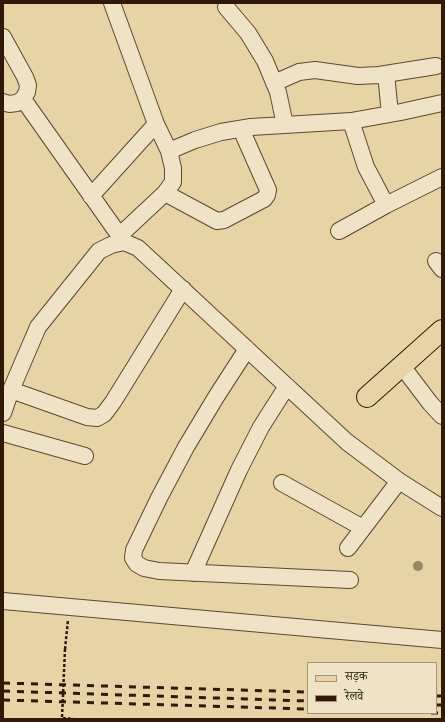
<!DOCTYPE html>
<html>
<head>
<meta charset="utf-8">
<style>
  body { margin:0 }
  #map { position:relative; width:445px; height:722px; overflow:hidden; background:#e6d4a6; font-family:"IM FELL English","Noto Serif Devanagari",serif }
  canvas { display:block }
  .frame { position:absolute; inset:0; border:4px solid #301908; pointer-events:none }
  .legend { position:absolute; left:307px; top:662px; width:130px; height:52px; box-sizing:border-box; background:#efe3c5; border:1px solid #a39279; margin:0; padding:5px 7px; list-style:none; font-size:12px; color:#301908 }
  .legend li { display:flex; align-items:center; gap:8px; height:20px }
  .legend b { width:20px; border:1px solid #a39279 }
</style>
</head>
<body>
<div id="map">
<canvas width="445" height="722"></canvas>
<div class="frame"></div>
<ul class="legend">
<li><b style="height:5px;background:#e6d4a6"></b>सड़क</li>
<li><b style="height:5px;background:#301908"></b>रेलवे</li>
</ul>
</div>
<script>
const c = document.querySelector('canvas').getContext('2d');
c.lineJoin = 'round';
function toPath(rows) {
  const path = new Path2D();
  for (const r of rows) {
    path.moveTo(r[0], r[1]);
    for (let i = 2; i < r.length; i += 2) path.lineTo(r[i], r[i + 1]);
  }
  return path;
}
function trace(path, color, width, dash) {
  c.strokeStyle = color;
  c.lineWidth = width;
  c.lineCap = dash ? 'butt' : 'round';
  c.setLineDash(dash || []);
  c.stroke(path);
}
const minor = toPath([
  [112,3,156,124,169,151,173,168,173,182,165,193,119,236],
  [226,7,248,33,265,61,278,92,285,125],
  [3,37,25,77,28,85,27,92,23,99,17,103,9,104,3,102],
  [386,74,390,114],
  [274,83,299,72,315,70,358,76,379,75,436,66],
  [23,99,124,242],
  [351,121,366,167,386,205],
  [169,151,195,140,221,132,251,127,351,121,401,112,442,103],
  [165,193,217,221,224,220,264,199,267,195,268,190,241,129],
  [91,196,156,124],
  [339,231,386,205,442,177],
  [436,261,442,269],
  [247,349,216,397,186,447,159,498,134,550,133,558,137,564,144,568,159,571,350,580],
  [402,366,430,403,442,416],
  [11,390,87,417,97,418,104,414,113,402,183,289],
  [3,413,11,390,38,327,99,251,111,245,124,242,138,248,347,442,399,481,442,508],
  [3,433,85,456],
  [282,483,363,528],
  [348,548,399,481],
  [193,573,239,470,261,427,287,386],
  [3,601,442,640]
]);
const major = toPath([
  [367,397,442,330]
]);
trace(minor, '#5e4830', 18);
trace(major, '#301908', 22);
trace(toPath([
  [65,649,68,620]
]), '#301908', 2.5, [3, 2]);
trace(minor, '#efe3c5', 16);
trace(major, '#e6d4a6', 20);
trace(toPath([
  [3,683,308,692],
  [3,691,308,701],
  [436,696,442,696],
  [3,700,308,709],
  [436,705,442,705],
  [431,713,442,713]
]), '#301908', 3, [7, 7]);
trace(toPath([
  [65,649,62,718,74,719]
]), '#301908', 2.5, [3, 2]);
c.fillStyle = '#988864';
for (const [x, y] of [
  [418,566]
]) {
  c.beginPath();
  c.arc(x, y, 5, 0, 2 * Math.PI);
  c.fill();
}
</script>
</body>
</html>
